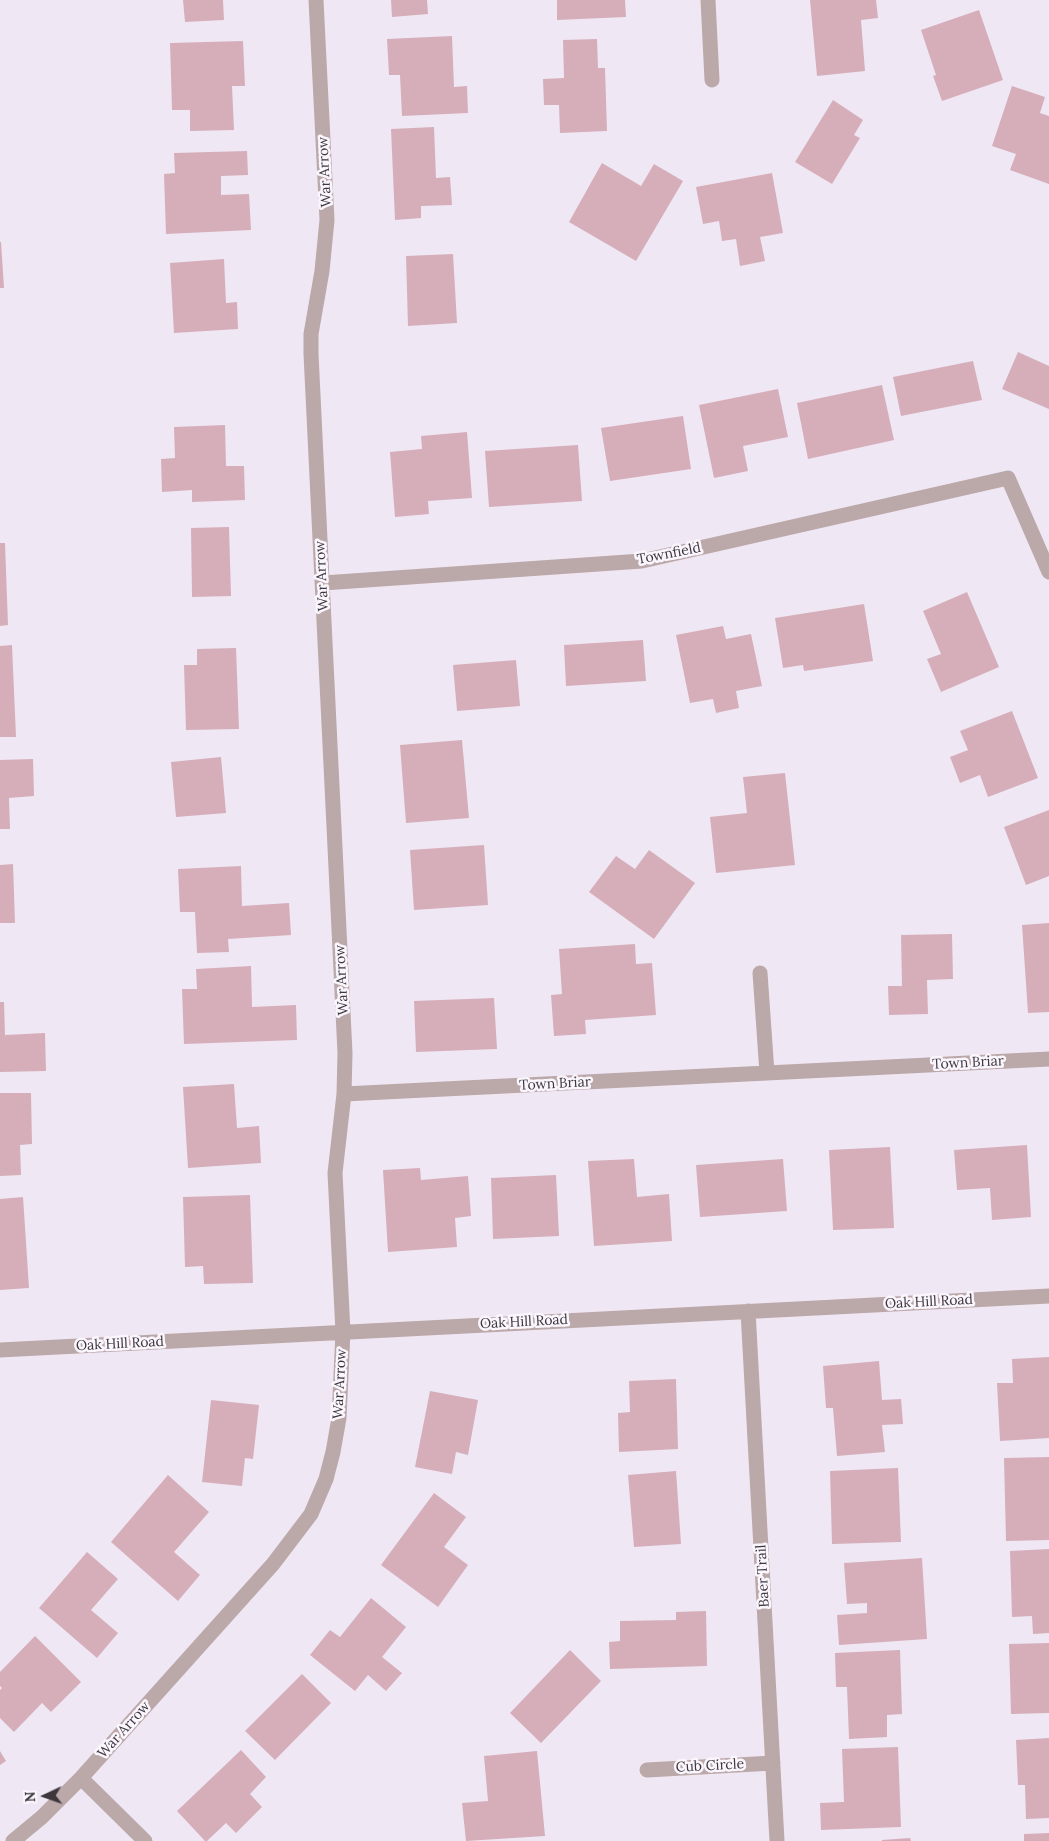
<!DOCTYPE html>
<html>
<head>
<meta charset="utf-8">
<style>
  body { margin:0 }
  #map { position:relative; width:1049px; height:1841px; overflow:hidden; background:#f0e7f4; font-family:Lora,serif }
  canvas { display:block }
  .north { position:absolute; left:20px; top:1771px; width:50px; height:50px; -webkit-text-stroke:4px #fbf6fe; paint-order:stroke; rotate:267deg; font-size:14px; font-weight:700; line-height:20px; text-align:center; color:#3b373c }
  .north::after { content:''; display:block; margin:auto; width:18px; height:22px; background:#3b373c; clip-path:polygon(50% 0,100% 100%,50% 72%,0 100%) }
</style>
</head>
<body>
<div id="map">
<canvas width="1049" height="1841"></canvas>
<div class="north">N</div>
</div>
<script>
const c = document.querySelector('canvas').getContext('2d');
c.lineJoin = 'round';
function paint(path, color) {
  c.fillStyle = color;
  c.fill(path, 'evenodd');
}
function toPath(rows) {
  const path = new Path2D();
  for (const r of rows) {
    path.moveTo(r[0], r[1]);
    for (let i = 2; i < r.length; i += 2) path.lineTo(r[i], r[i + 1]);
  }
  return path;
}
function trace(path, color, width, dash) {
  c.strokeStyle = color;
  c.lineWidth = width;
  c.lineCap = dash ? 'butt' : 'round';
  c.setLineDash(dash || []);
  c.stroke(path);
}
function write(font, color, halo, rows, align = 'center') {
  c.font = font + ' Lora,serif';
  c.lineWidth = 5;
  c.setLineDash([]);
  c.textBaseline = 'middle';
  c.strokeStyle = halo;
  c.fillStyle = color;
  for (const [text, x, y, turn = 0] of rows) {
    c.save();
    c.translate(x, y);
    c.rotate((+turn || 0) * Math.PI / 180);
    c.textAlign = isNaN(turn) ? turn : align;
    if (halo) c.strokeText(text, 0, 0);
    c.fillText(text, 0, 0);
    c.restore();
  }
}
paint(toPath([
  [183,0,223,0,224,20,185,22],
  [391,0,427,0,428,14,392,17],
  [557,0,625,0,626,17,557,20],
  [810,0,876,0,878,18,861,20,865,71,817,76],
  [979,10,1003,80,942,101,933,76,936,75,921,30],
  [452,36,454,87,467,86,468,113,402,116,400,75,389,75,387,39],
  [597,39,598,68,605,68,607,131,560,133,559,105,544,105,543,79,564,78,563,40],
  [243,41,245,86,232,86,234,130,190,131,190,110,172,110,170,43],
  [1012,86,1045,97,1040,113,1049,116,1049,184,1010,170,1016,154,992,146],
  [833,100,863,120,854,135,860,138,832,184,795,162],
  [434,127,436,178,450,177,452,205,421,206,421,218,395,220,391,129],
  [247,151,248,175,221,176,221,195,249,194,251,230,166,234,164,174,175,173,174,153],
  [602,163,641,186,654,164,683,181,636,261,569,222],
  [772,173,783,233,760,237,765,261,740,266,736,239,722,241,719,221,703,224,696,187],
  [0,242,1,242,4,288,0,288],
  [453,254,457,323,408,326,406,256],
  [224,259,226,303,237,302,238,329,174,333,170,263],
  [1018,352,1049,366,1049,409,1002,389],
  [973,361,982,400,901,416,893,377],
  [882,385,894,440,808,459,797,403],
  [778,389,788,437,743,446,748,471,714,478,699,405],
  [683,416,691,469,610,481,601,428],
  [225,425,226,466,244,466,245,500,192,502,192,490,162,492,161,459,175,458,174,427],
  [467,432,472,498,428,501,429,514,395,517,390,452,422,449,421,436],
  [578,445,582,501,489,507,485,451],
  [229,527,231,596,192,597,191,528],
  [0,543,5,543,8,625,0,626],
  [967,592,999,667,941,692,927,659,941,654,923,611],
  [864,604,873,661,804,671,803,665,783,668,775,618],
  [723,626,726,639,751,634,762,686,736,691,739,708,716,713,713,699,690,703,676,635],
  [643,640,646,681,566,686,564,645],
  [12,645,16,737,0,737,0,646],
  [236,648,239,729,186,730,184,665,197,665,197,649],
  [516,660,520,706,457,711,453,665],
  [1012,711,1038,778,988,797,980,775,960,783,950,757,968,750,960,731],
  [462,740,469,818,406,823,400,745],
  [221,757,226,813,176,817,171,762],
  [33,759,34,796,9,798,10,829,0,829,0,760],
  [785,773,795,865,716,873,710,817,747,813,743,777],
  [1049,810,1049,876,1026,885,1004,827],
  [484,845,488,905,414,910,410,850],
  [649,850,695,883,654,939,589,892,616,856,635,869],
  [13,864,15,923,0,923,0,865],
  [241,866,242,906,289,903,291,935,228,939,229,952,197,953,195,912,180,912,178,869],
  [1049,923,1049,1012,1028,1013,1022,925],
  [952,934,953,979,927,980,928,1014,889,1015,888,986,902,986,901,935],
  [635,944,636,964,652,963,656,1015,585,1020,586,1034,554,1036,551,995,562,994,559,949],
  [251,966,252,1007,296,1005,297,1040,184,1044,182,989,197,989,196,969],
  [494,998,497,1049,416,1052,414,1001],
  [0,1002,4,1002,5,1035,45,1033,46,1071,0,1072],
  [234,1084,237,1128,259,1126,261,1163,188,1168,183,1087],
  [0,1093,31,1093,32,1144,20,1145,21,1175,0,1176],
  [1027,1145,1031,1217,992,1220,990,1188,957,1190,954,1150],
  [890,1147,894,1228,833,1230,829,1150],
  [634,1159,637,1197,669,1194,672,1241,594,1246,588,1161],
  [783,1159,787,1211,700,1217,696,1165],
  [420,1168,421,1180,468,1176,471,1216,455,1218,457,1247,388,1252,383,1170],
  [556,1175,559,1236,493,1239,491,1178],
  [250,1195,253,1283,204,1284,203,1266,185,1267,183,1197],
  [23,1197,29,1288,0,1290,0,1199],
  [1049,1357,1049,1438,1000,1441,997,1383,1013,1383,1012,1359],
  [879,1361,882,1400,901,1399,903,1424,882,1425,885,1452,837,1456,833,1408,826,1408,823,1366],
  [676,1379,678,1449,619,1452,618,1413,630,1412,629,1381],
  [430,1391,478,1400,468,1455,456,1452,452,1474,415,1467],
  [211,1400,259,1405,253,1459,245,1458,242,1486,202,1482],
  [1049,1457,1049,1540,1006,1541,1004,1458],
  [898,1468,901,1542,832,1544,830,1471],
  [676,1471,681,1544,634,1547,628,1475],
  [168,1475,209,1512,174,1552,200,1575,178,1601,111,1542],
  [434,1493,466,1517,444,1547,468,1565,438,1607,381,1565],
  [1049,1549,1049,1633,1033,1634,1032,1616,1012,1617,1010,1551],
  [87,1552,118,1579,91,1610,118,1633,97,1658,39,1608],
  [922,1558,927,1639,839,1645,837,1615,867,1613,867,1603,847,1604,844,1563],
  [371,1598,406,1627,382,1657,402,1673,386,1691,368,1675,355,1691,310,1655,330,1630,340,1637],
  [706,1611,707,1666,610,1669,609,1642,620,1641,620,1621,676,1620,676,1612],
  [35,1636,81,1682,51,1712,42,1703,14,1732,0,1718,0,1690,2,1688,0,1686,0,1672],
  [1049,1643,1049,1713,1011,1714,1009,1644],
  [570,1650,601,1681,541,1743,510,1713],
  [900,1650,902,1714,887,1715,887,1737,849,1739,847,1687,836,1687,835,1653],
  [302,1674,331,1703,275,1760,245,1731],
  [1049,1738,1049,1818,1026,1819,1025,1785,1018,1785,1016,1740],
  [898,1747,901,1827,821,1830,820,1803,844,1802,842,1749],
  [241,1750,266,1777,250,1794,262,1807,236,1833,226,1823,207,1841,205,1841,177,1811],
  [0,1751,6,1761,0,1765],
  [537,1751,545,1836,466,1841,462,1803,488,1801,484,1756],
  [1049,1833,1049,1841,1024,1841,1024,1834],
  [910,1838,911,1841,882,1841,882,1840]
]), '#d5aeba');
trace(toPath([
  [708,0,712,80],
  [323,583,642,561,1008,478,1049,572],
  [760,973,767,1073],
  [344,1094,1049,1059],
  [748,1311,777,1841],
  [0,1350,1049,1296],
  [647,1770,773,1763],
  [81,1778,145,1841],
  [13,1841,42,1817,81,1778,273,1564,311,1514,326,1479,333,1452,339,1418,343,1332,335,1173,344,1094,345,1053,311,354,311,334,322,271,327,220,316,0]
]), '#bba8a9', 15);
write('14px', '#3b373c', '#fbf6fe', [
  ["War Arrow",325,172,-93],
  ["Townfield",669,554,-11],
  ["War Arrow",322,576,-93],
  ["War Arrow",342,980,-93],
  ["Town Briar",968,1063,-3],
  ["Town Briar",555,1084,-3],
  ["Oak Hill Road",929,1302,-3],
  ["Oak Hill Road",524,1322,-3],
  ["Oak Hill Road",120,1344,-3],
  ["War Arrow",340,1384,-87],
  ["Baer Trail",763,1576,-93],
  ["War Arrow",124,1730,-48],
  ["Cub Circle",710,1766,-3]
]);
</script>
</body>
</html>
